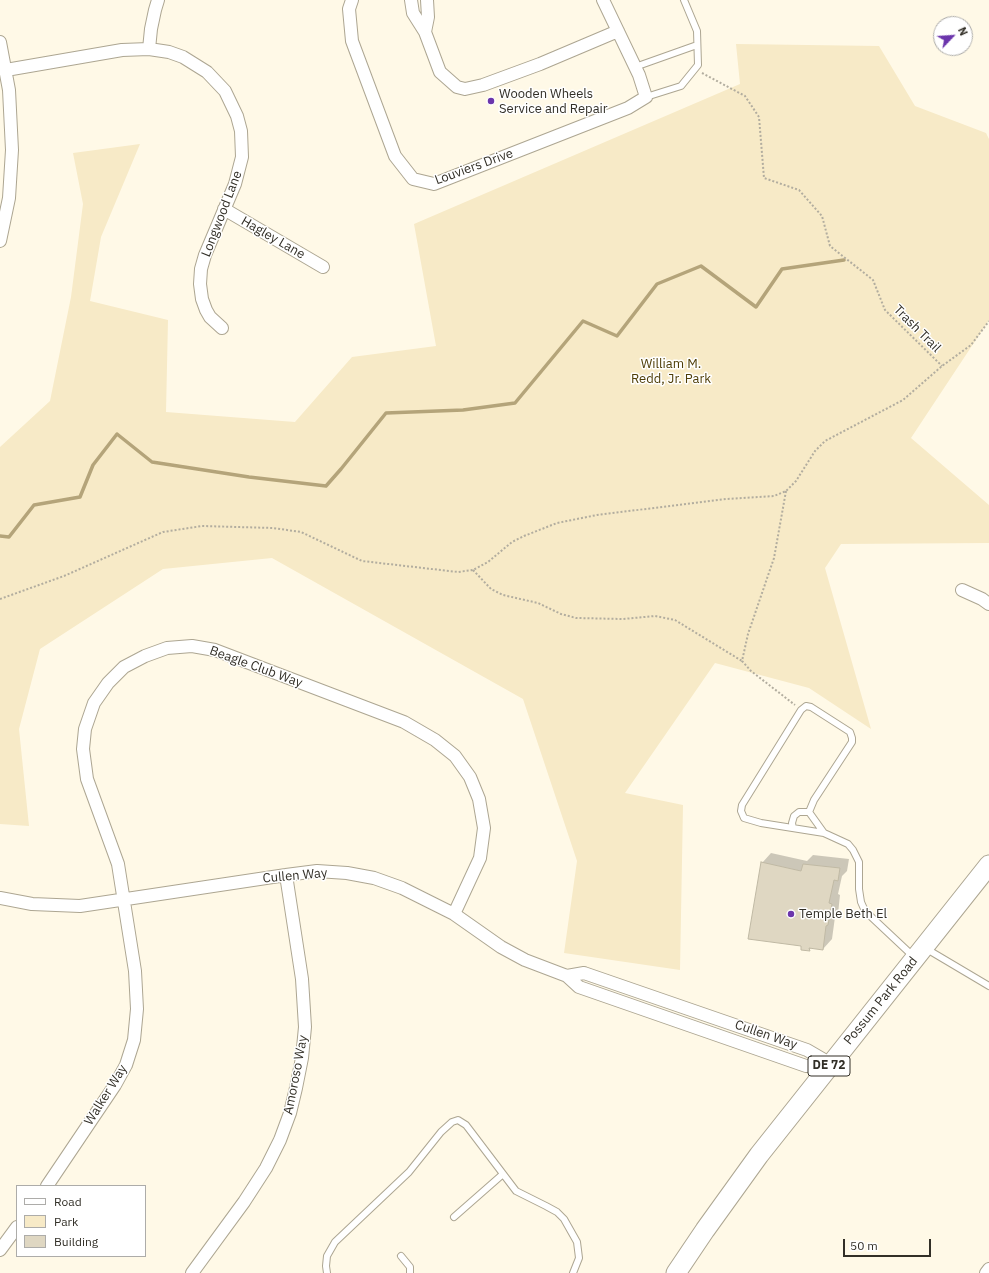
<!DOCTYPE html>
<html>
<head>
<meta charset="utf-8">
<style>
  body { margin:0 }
  #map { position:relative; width:989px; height:1273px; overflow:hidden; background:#fff9e7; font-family:"IBM Plex Sans",sans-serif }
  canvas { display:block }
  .legend { position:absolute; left:16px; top:1185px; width:130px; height:72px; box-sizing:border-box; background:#fff; border:1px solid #adaca9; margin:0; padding:5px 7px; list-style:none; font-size:12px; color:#322f27 }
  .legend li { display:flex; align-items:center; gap:8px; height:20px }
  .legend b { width:20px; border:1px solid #adaca9 }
  .north { position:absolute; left:933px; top:16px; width:40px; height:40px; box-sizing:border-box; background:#fff; border:1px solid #adaca9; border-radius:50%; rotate:65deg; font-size:11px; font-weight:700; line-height:16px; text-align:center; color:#322f27 }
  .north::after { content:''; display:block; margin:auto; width:14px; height:18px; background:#6b35ac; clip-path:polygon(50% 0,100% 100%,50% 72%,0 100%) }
  .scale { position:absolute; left:843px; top:1239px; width:88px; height:18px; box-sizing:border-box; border:2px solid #322f27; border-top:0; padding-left:5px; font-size:12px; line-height:14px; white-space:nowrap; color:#322f27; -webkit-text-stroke:3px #fff; paint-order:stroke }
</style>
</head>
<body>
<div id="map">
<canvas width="989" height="1273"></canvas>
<ul class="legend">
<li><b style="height:5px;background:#fff"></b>Road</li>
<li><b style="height:11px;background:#f7eac7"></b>Park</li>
<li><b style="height:11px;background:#dfd7c2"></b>Building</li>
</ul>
<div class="north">N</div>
<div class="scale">50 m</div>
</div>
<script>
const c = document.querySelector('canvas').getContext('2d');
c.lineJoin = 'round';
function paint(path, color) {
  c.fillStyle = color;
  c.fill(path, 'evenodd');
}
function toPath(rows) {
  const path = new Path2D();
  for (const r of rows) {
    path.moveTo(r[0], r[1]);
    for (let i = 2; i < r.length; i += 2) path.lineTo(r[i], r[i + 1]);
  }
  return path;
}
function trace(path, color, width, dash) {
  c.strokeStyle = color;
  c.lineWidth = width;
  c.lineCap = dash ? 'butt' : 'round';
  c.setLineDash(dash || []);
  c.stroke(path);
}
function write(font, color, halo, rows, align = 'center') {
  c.font = font + ' "IBM Plex Sans",sans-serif';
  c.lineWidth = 3;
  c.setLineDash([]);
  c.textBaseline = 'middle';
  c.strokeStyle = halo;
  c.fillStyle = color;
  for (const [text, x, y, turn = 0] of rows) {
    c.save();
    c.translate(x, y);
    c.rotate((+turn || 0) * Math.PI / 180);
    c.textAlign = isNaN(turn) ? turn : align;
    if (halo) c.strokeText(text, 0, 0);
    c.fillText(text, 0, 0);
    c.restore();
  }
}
paint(toPath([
  [736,44,879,46,915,106,986,133,989,139,989,320,911,438,989,505,989,543,841,544,825,568,871,729,809,688,715,663,625,793,683,805,680,970,564,953,577,861,523,699,272,558,163,569,40,649,19,729,29,826,0,824,0,447,50,401,71,297,83,204,73,153,140,144,101,237,90,301,168,320,166,412,295,422,352,357,436,346,414,224,740,84]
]), '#f7eac7');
paint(toPath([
  [771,853,807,861,813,855,849,859,847,871,842,876,838,894,840,895,838,914,835,917,832,939,823,949,812,947,809,950,802,945,762,863]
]), '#0003');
trace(toPath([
  [0,536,9,537,34,505,80,497,93,465,117,434,152,462,249,477,326,486,341,469,386,413,463,410,515,403,583,321,617,336,657,284,701,266,756,307,782,269,844,260]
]), '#b4a47a', 3.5);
const building = toPath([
  [761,862,801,871,803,864,840,868,838,881,834,880,829,903,832,904,828,925,826,926,823,950,809,948,810,951,801,950,801,946,748,939,761,862]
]);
paint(building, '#dfd7c2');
trace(building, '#c0b9a4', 1);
const lane = toPath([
  [635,67,697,45],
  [646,97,681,86,698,65,697,31,684,0],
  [793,828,792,823,794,816,799,812,809,812],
  [824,833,809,812,814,800,852,742,852,738,850,732,811,707,806,706,801,710,742,805,741,811,744,818,761,823,824,833,848,844,853,850,859,862,859,889,861,902,865,911,914,957],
  [925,948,989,986],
  [454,1217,503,1174],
  [401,1256,410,1267,410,1273],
  [327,1273,326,1266,327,1256,335,1242,409,1172,441,1132,452,1122,458,1120,466,1125,516,1191,546,1206,557,1212,564,1219,577,1242,579,1258,573,1273]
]);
const street = toPath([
  [352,0,349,9,352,41,395,156,413,179,434,184,628,108,646,97,639,75,603,0],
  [411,0,413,13,425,32,440,72,457,87,465,89,483,85,540,64,618,31],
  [425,32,428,17,427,0],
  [0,42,9,90,12,150,9,198,0,241],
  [149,49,151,29,155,10,158,0],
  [6,70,122,50,149,49,169,52,183,57,207,72,225,91,237,116,241,131,242,157,235,184,205,255,201,269,200,284,202,299,206,310,210,317,222,328],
  [224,209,323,267],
  [962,590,982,599,989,604],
  [0,898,32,904,80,906,286,875,317,871,347,873,374,878,402,888,454,914,501,947,525,960,567,976],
  [584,973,807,1050,831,1064,806,1066,579,987,567,976,584,973],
  [47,1186,115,1085,126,1065,134,1040,137,1009,135,971,118,864,87,779,83,749,85,729,94,703,108,683,124,667,145,656,167,648,192,646,215,650,404,722,435,740,455,756,470,777,479,799,484,828,480,858,454,914],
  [0,1250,17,1227],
  [192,1273,244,1202,266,1168,280,1140,290,1113,296,1088,302,1058,305,1027,302,979,286,875],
  [986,1273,989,1269]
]);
const primary = toPath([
  [676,1273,705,1230,759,1155,989,865]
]);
trace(lane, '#ada692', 8);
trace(street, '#ada692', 14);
trace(primary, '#ada692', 21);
trace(toPath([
  [702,73,745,96,759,117,764,178,799,190,822,216,830,246,873,280,885,310,942,366],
  [786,491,774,558,748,634,742,661,751,671,795,705],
  [473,570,491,589,503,595,538,603,561,614,576,618,623,619,655,616,675,620,742,661],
  [0,599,64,576,163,532,202,526,273,528,301,532,362,561,458,572,473,570,488,562,512,542,524,536,557,523,597,515,726,499,774,496,786,491,796,481,815,451,825,441,903,400,942,366,971,345,989,321]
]), '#b2ad9f', 2, [2, 2]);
trace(lane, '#fff', 6);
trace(street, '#fff', 12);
trace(primary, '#fff', 19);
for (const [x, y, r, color] of [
  [491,101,4,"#6b35ac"],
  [791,914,4,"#6b35ac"]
]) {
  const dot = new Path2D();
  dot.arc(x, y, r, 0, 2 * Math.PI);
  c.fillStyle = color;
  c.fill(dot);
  trace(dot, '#fff', 1.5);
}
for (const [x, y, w] of [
  [829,1066,42]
]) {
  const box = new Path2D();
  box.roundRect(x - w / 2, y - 10, w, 20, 3);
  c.fillStyle = '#fff';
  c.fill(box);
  trace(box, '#322f27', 1);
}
write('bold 12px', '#322f27', null, [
  ["DE 72",829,1066]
]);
write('13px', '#322f27', '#fff', [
  ["Wooden Wheels",499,94],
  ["Service and Repair",499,109],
  ["Temple Beth El",799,914]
], 'left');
write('13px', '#322f27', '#fff', [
  ["Louviers Drive",474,167,-20],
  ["Longwood Lane",222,214,-69],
  ["Hagley Lane",273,238,30],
  ["Trash Trail",917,329,45],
  ["Beagle Club Way",256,667,20],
  ["Cullen Way",295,876,-5],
  ["Possum Park Road",881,1001,-51],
  ["Cullen Way",766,1035,19],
  ["Amoroso Way",296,1075,-79],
  ["Walker Way",106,1095,-58]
]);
write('13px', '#4f3e07', '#fff', [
  ["William M.",671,364],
  ["Redd, Jr. Park",671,379]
]);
</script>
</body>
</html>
